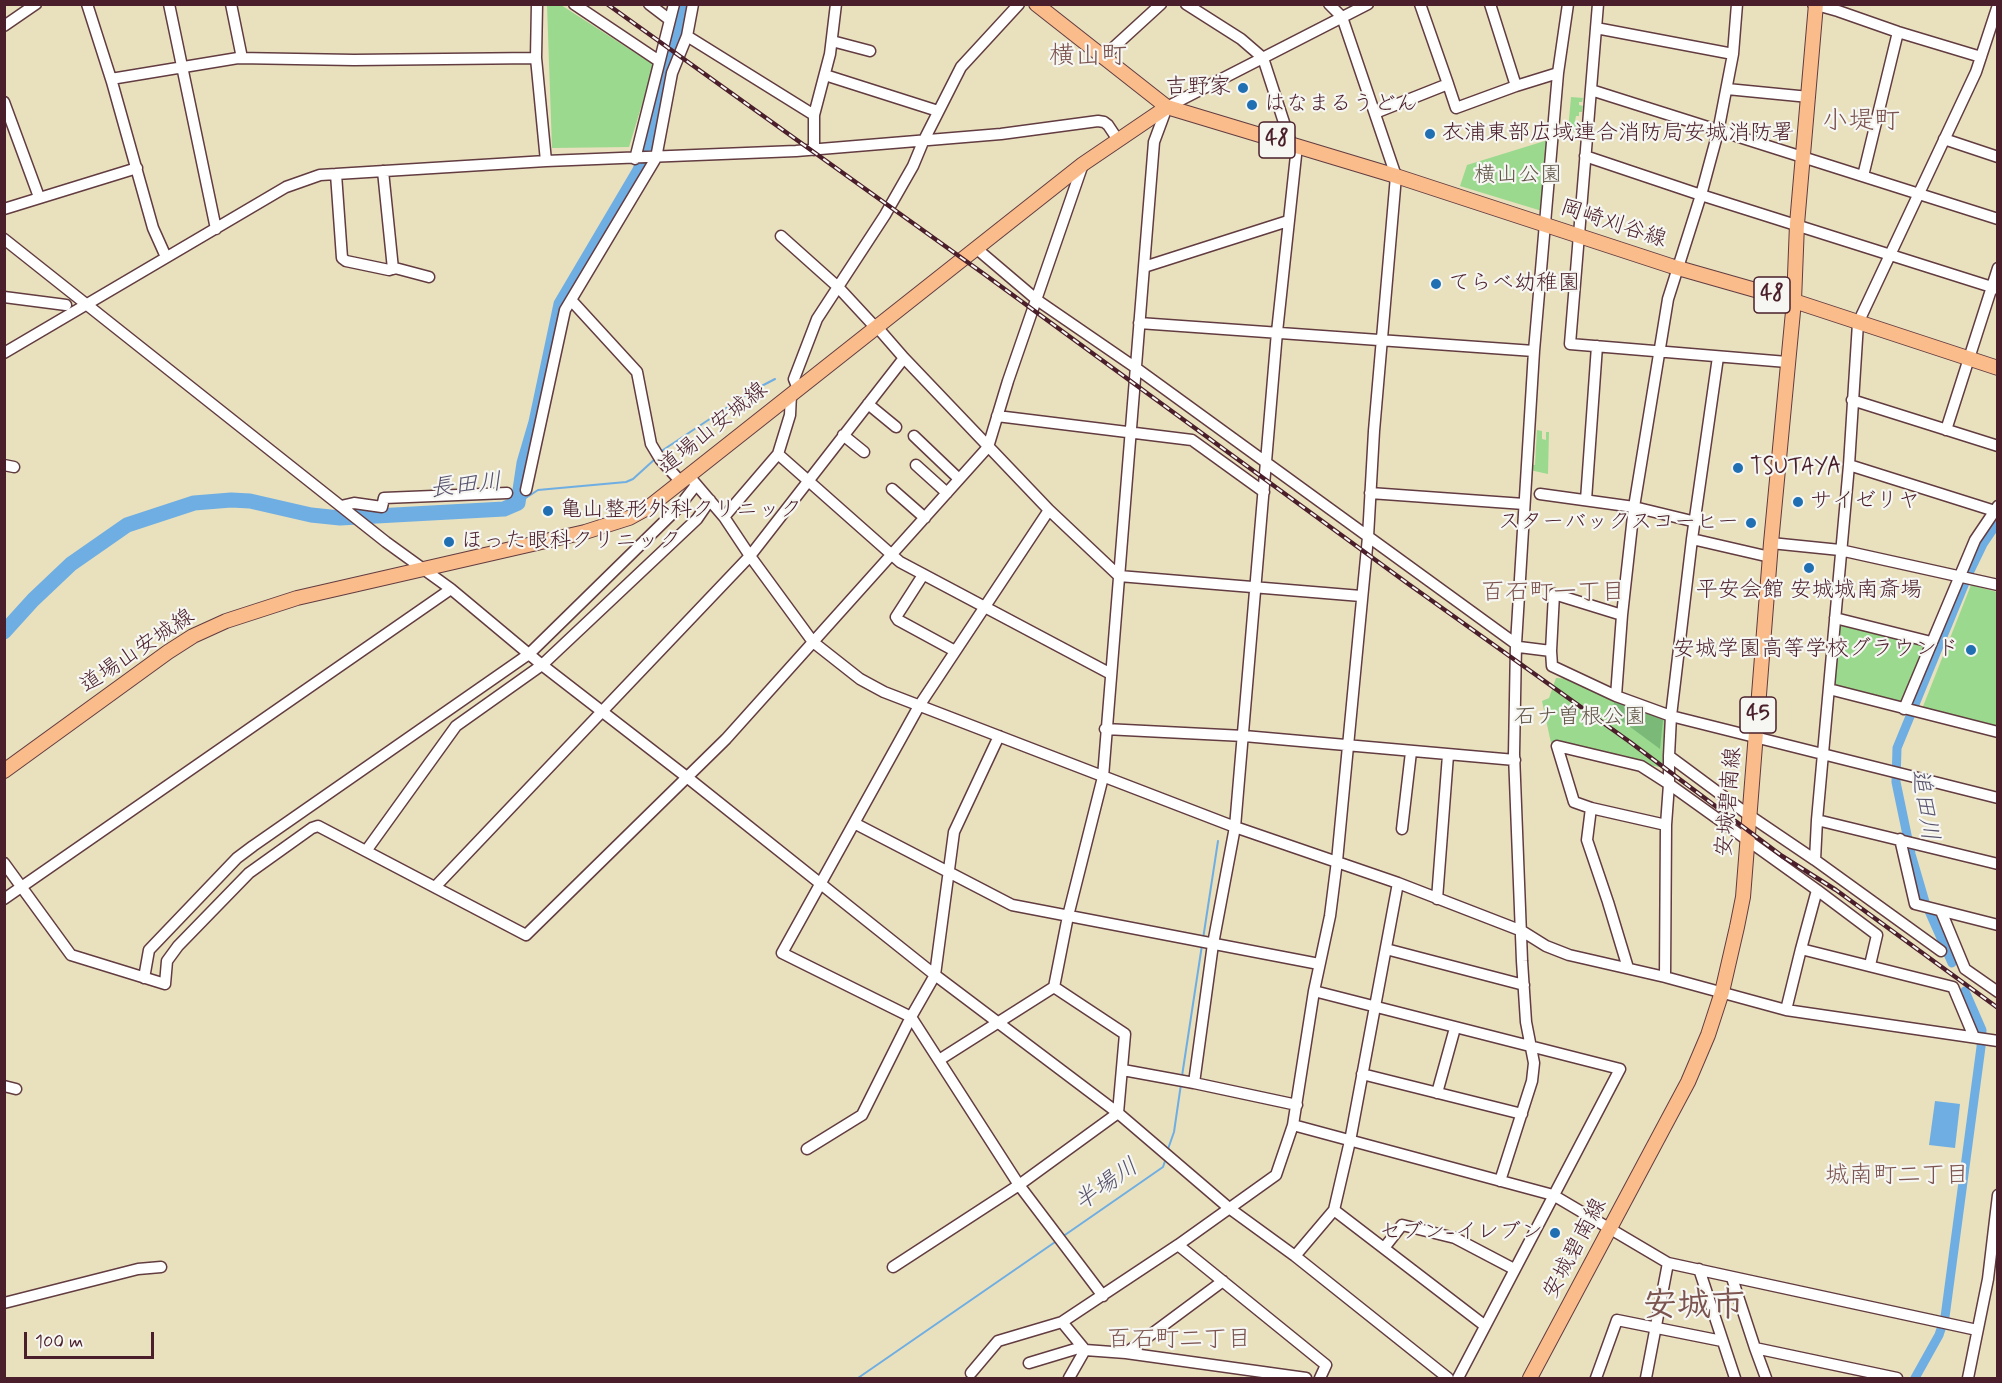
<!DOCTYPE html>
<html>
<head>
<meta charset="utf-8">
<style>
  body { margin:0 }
  #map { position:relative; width:2002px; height:1383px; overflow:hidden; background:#e9e0be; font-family:Mynerve,sans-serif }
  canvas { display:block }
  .frame { position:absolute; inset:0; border:6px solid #4a1f2b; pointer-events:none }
  .scale { position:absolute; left:24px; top:1332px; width:130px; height:27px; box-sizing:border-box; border:3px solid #4a1f2b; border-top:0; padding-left:8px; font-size:18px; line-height:21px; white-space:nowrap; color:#4a1f2b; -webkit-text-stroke:4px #f6f6f2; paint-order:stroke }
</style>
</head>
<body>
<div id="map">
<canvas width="2002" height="1383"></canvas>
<div class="frame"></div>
<div class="scale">100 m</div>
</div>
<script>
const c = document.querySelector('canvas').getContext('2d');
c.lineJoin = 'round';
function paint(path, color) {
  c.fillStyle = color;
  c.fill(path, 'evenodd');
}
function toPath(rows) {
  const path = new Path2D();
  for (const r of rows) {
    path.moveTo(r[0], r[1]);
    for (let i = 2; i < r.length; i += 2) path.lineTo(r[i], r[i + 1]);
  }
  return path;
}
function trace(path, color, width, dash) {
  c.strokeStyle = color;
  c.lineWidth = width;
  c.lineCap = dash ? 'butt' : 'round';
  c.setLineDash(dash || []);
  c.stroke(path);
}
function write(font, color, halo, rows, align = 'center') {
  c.font = font + ' Mynerve,"Klee One",sans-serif';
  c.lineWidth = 4.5;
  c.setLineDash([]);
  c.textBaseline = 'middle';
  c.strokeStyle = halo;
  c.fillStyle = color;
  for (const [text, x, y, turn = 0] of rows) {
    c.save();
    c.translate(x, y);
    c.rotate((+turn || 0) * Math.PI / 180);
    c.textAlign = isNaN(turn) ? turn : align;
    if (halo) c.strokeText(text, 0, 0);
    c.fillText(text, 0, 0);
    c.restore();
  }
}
paint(toPath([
  [547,5,561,5,654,65,629,147,552,148],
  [1571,97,1583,98,1582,102,1579,102,1579,105,1583,106,1582,112,1579,112,1579,116,1576,116,1575,121,1581,122,1580,132,1568,131],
  [1548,140,1542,211,1460,186,1467,165],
  [1537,430,1542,431,1542,439,1546,440,1546,432,1549,432,1548,474,1530,470,1531,465,1535,465],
  [1971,585,1997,592,1997,728,1922,709],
  [1844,623,1925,644,1926,648,1900,704,1837,687,1834,684,1839,626],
  [1556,678,1571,679,1665,719,1664,763,1659,767,1551,743,1542,701,1549,698]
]), '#9ad98e');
paint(toPath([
  [1615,701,1663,720,1660,749,1610,712]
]), '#7bb979');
paint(toPath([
  [1935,1101,1960,1104,1955,1148,1929,1145]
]), '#6faee2');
trace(toPath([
  [660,452,752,391,775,379],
  [518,503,538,490,626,482,633,479,655,459],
  [1203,939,1218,841],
  [1182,1076,1202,945],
  [1168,1149,1174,1132,1181,1084],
  [1062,1237,1163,1167,1166,1158],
  [858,1378,1058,1240]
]), '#6faee2', 2);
trace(toPath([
  [1952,963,1925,902,1911,854,1896,782,1897,748,1969,573,1983,544,1998,522],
  [1915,1378,1939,1335,1945,1317,1981,1047,1982,1030,1965,991]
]), '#6faee2', 9);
trace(toPath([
  [4,632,33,600,71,564,127,525,194,503,231,500,250,501,311,515,340,518,504,509,518,503,524,463,536,422,561,304,639,172,650,148,661,92,676,43,685,4]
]), '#6faee2', 15);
const minor = toPath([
  [87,4,112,82,153,228,166,257],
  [169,4,216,229],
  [231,4,242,58],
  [537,4,536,58,546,161],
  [574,4,659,61],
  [649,4,670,20],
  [1186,4,1241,39,1263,58,1291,144],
  [1420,4,1448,84],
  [1490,4,1516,86],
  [1598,4,1570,344,1787,362],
  [1737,4,1733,54,1718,132,1701,195,1668,299,1634,507,1622,615,1616,696,1671,716,1998,798],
  [1813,4,1838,11,1898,32,1981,57],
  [4,26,36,4],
  [1596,28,1733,54],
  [687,36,814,115],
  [832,41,870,51],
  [1102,58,1161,4],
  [825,75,938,111],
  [111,79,238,58,354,60,536,58],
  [1727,89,1809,97],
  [1591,90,1998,219],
  [4,102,39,197],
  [1375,113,1448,84,1456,108,1516,86,1558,73],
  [1944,139,1998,157],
  [814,150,814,115,830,54,836,4],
  [1585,156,1701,195,1998,289],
  [635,159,674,4],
  [383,171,393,269],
  [336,174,342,258,346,261,389,270,395,268,429,277],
  [1863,176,1898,32],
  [4,209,137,168],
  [781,236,838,287,876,328],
  [4,239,386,542,451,589,542,665,688,778,935,975,1118,1113,1229,1208,1295,1256,1448,1378],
  [977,249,1037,300,1136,368,1516,644,1519,647,1551,651,1552,666,1616,696],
  [1144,267,1288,221],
  [4,297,66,305],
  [571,300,637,372,651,444,660,459,681,482],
  [1139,323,1534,351],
  [877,327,904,358,1049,510,1119,576,1361,596],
  [4,353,286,187,320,175,546,161,796,151,1001,134,1098,121,1104,122,1108,125,1118,140],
  [1718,357,1692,539,1671,716,1669,756,1750,816,1815,860,1941,951],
  [798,389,794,379,817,319,885,215,913,166,923,142,961,67,1019,4],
  [1852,400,1998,446],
  [868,404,896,427],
  [997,416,1192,440,1264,492],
  [1946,430,1998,268],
  [843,435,864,452],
  [914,436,959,479],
  [778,454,790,415,791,394],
  [4,465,14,467],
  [916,465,947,493],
  [1849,465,1998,512],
  [689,476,724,517,750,556,813,642,860,679,884,692,1235,827,1398,883,1522,931,1546,946,1569,955,1665,977,1786,1010,1998,1041],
  [892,489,925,518],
  [526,490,565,310,656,158,672,73,687,36,693,4],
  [1370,493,1524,504],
  [1540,494,1634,507,1696,522],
  [1586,500,1597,346],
  [341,506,354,503,382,507,384,498,507,493],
  [1049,510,919,706,782,953,911,1017,1019,1185,1103,1296],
  [724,517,778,454,900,562,1111,674],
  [1692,539,1770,557],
  [1771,543,1840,550,1998,585],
  [923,575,896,617,898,620,955,651],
  [1835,618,1931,642],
  [1551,651,1554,594,1622,615],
  [1829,689,1998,732],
  [1904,709,1975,540,1998,506],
  [1105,729,1244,736,1515,760],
  [1669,756,1669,784,1817,890],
  [1591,808,1666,825],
  [1817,820,1998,864],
  [854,823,1012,905,1319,964],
  [1402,829,1411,752],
  [1900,839,1915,904,1998,925],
  [366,851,456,726,542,665,697,519,710,500],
  [1815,860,1817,820,1849,465,1858,323,1976,72,1998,5],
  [4,863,71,955,165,984,167,961,178,946,249,873,312,828,318,826,526,935,726,739,988,447,1008,381,1083,164],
  [435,887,750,556,904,358],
  [4,899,451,589],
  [1437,899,1448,755],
  [1941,911,1965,969,1998,992],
  [1386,949,1524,985],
  [1870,965,1877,935,1817,890,1801,949,1953,987,1974,1037],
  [1628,968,1608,902,1587,840,1591,808,1574,802,1557,746,1641,766,1669,784,1666,825,1665,977],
  [144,978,149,950,237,858,253,846,529,654,678,508,696,485],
  [1314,991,1620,1069,1458,1378],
  [1786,1010,1801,949],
  [939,1060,1054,987,1068,916,1103,777,1154,142,1167,107,1368,4],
  [1123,1070,1194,1083,1297,1105],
  [1362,1074,1522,1114],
  [1194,1083,1213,944,1235,827,1277,332,1297,146],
  [4,1086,16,1089],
  [1437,1093,1455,1028],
  [1293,1125,1553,1195,1668,1263,1646,1378],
  [807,1149,862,1115,911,1017,935,975,954,832,999,736],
  [1500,1181,1532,1081,1534,1063,1526,1022,1522,961,1514,754,1516,644,1534,351,1558,73,1568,4],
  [1334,1210,1484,1325],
  [1178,1245,1326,1365,1320,1378],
  [1384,1248,1402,1225,1455,1238,1514,1269],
  [1295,1256,1334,1210,1350,1141,1398,883],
  [1668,1263,1977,1330],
  [893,1267,1019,1185,1118,1113,1125,1034,1054,987],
  [1699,1269,1735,1378],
  [1732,1278,1755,1348,1897,1378],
  [4,1303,138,1269,161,1267],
  [1062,1322,1085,1350,1126,1353,1306,1378],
  [1755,1348,1766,1378],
  [1126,1353,1223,1281],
  [1029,1363,1082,1347],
  [971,1373,998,1341,1062,1322,1178,1245,1276,1175,1293,1125,1314,991,1330,916,1337,861,1368,537,1374,431,1396,176,1342,17,1329,4],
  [1069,1378,1085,1350],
  [1596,1378,1617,1320,1722,1341],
  [1968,1378,1988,1279,1998,1195]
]);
const major = toPath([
  [1036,4,1167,107,1396,176,1671,266,1794,301,1998,368],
  [4,771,168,652,193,636,226,621,297,598,585,532,629,518,649,507,1083,164,1167,107],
  [1530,1378,1688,1082,1708,1035,1722,992,1737,927,1743,897,1771,543,1794,301,1797,224,1816,4]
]);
trace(minor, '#623c41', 13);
trace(major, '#623c41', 16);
trace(minor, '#fff', 10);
trace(major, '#fabc8b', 14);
const rail = toPath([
  [607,4,984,274,1407,583,1630,742,1782,856,1836,890,1998,1008]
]);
trace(rail, '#4a1f2b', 4.5);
trace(rail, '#f6f6f2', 2, [7]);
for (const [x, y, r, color] of [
  [1243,88,6,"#1f6fb2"],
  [1252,105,6,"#1f6fb2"],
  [1430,134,6,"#1f6fb2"],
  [1436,284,6,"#1f6fb2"],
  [1738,468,6,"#1f6fb2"],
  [1798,502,6,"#1f6fb2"],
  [548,511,6,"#1f6fb2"],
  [1751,523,6,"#1f6fb2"],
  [449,542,6,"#1f6fb2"],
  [1809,568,6,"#1f6fb2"],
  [1971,650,6,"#1f6fb2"],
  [1555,1233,6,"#1f6fb2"]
]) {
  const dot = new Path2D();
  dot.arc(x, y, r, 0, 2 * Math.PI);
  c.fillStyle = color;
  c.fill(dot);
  trace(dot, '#f6f6f2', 2);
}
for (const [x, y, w] of [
  [1277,140,36],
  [1772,295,36],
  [1758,715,36]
]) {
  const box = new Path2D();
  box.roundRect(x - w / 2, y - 18, w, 36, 4.5);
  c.fillStyle = '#f6f6f2';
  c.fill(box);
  trace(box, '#4a1f2b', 1.5);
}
write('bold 21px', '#4a1f2b', null, [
  ["48",1277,140],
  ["48",1772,295],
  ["45",1758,715]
]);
write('22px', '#4a1f2b', '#f6f6f2', [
  ["吉野家",1231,88,"right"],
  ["はなまるうどん",1264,105],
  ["衣浦東部広域連合消防局安城消防署",1442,134],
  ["てらべ幼稚園",1448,284],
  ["TSUTAYA",1750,468],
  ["サイゼリヤ",1810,502],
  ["亀山整形外科クリニック",560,511],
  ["スターバックスコーヒー",1739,523,"right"],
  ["ほった眼科クリニック",461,542],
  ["平安会館 安城城南斎場",1809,591,"center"],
  ["安城学園高等学校グラウンド",1959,650,"right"],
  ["セブン-イレブン",1543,1233,"right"]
], 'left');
write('22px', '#625749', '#f6f6f2', [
  ["横山公園",1518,176],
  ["石ナ曽根公園",1580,718]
]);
write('22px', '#4a1f2b', '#f6f6f2', [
  ["岡崎刈谷線",1613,225,18],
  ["道場山安城線",714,429,-39],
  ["道場山安城線",138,652,-34],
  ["安城碧南線",1730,802,-85],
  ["安城碧南線",1576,1249,-62]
]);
write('italic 24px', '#57516b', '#f6f6f2', [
  ["長田川",466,487,-6],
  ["追田川",1923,805,81],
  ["半場川",1107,1186,-35]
]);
write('24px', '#7c544f', '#f6f6f2', [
  ["百石町一丁目",1553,594],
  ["城南町二丁目",1897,1177],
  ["百石町二丁目",1179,1341]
]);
write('26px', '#7c544f', '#f6f6f2', [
  ["横山町",1088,58],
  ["小堤町",1861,123]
]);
write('bold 34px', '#7c544f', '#f6f6f2', [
  ["安城市",1694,1308]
]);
</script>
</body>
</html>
